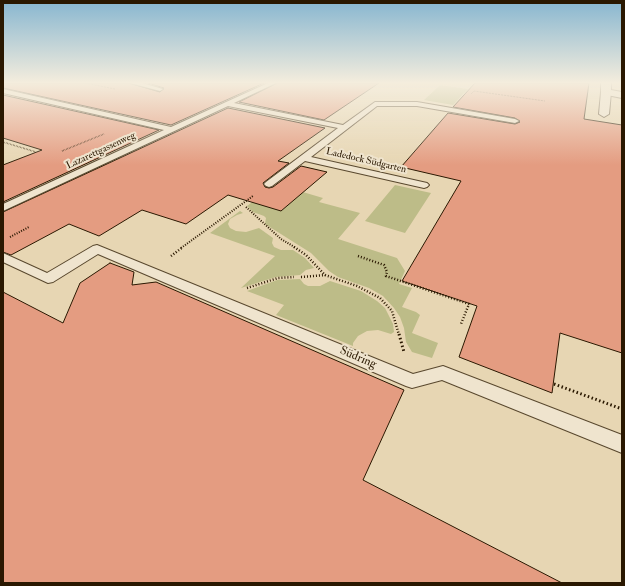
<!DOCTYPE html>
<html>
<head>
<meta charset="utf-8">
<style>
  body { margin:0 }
  #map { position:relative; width:625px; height:586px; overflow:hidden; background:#e7d6b3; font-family:"IM FELL Double Pica",serif }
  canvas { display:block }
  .frame { position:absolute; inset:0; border:4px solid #2a1801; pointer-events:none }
</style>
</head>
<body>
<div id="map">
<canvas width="625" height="586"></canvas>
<div class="frame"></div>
</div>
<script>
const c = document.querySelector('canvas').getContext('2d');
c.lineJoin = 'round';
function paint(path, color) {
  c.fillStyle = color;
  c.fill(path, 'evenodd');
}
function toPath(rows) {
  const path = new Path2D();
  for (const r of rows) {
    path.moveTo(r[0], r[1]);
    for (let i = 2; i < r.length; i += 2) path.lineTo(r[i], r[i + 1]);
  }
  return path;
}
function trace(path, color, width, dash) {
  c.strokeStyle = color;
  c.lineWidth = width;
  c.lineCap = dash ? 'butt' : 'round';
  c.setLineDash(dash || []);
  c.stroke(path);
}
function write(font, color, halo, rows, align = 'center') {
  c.font = font + ' "IM FELL Double Pica",serif';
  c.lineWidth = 4;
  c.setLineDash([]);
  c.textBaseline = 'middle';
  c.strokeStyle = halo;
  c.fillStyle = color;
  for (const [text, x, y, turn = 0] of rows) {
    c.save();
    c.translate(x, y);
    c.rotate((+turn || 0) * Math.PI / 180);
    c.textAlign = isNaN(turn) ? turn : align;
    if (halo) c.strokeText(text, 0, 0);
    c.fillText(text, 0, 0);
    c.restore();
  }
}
paint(toPath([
  [440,85,468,89,453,105,424,100],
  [395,185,431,193,405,233,365,221],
  [271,188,296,190,323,198,319,202,360,213,338,239,397,258,405,271,399,284,412,288,402,307,416,312,420,315,412,333,438,343,432,358,412,352,406,342,404,328,400,317,394,308,383,296,369,288,338,277,329,271,311,253,265,224,266,218,264,216,253,212,247,206],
  [240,211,243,213,237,215,230,219,228,224,230,228,236,231,246,232,259,228,273,238,272,243,274,247,281,250,293,250,305,258,314,268,306,270,300,275,276,277,241,288,275,256,210,233],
  [300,279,304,284,308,286,320,286,330,281,361,291,377,301,385,308,393,324,394,332,391,334,378,330,367,331,358,336,353,343,353,346,276,315,284,305,247,291,277,280]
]), '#bdbc88');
const building = toPath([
  [3,83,129,83,160,92,164,88,148,83,264,83,171,125,3,88,3,83],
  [277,83,379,83,324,120,239,102,277,83],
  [475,83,589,83,584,119,622,125,622,353,560,333,552,393,459,357,477,306,402,281,461,181,401,167,448,113,515,124,520,122,515,118,453,107,475,83],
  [3,95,159,130,3,202,3,165,42,150,3,138,3,95],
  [228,108,325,128,278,161,289,163,263,183,265,187,269,188,273,187,301,166,327,172,281,211,228,195,186,224,142,210,99,236,69,224,11,255,3,252,3,212,228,108],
  [110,263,134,272,132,285,156,282,404,390,363,480,562,583,3,583,3,292,63,323,80,283,110,263]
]);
paint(building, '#e49c81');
trace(building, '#2a1801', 1);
const service = toPath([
  [130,83,142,83,163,89,160,91,130,83],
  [268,83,276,83,234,103,343,125,375,102,417,102,515,119,519,121,515,123,417,106,377,106,311,157,427,183,429,185,427,187,424,188,305,161,272,186,269,187,266,186,264,184,266,182,338,128,228,106,3,211,3,204,164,130,3,93,3,89,171,127,268,83],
  [97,245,413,374,443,366,622,435,622,453,442,380,412,388,406,386,98,254,53,282,48,283,3,262,3,253,47,273,93,246,97,245]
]);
const pedestrian = toPath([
  [606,89,611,92,609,114,604,117,599,114,601,92,606,89]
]);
const minor = toPath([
  [601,83,611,83,611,90,622,92,622,98,602,94,601,92,601,83]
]);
trace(service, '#59482e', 2);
trace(pedestrian, '#59482e', 2);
trace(minor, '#59482e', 2);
trace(toPath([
  [85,83,115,89],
  [471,94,474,91,545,101]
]), '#2a1801', 1, [0.5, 1]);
trace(toPath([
  [3,142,36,152],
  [62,151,104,134]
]), '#2a1801', 1.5, [0.5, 1]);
trace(toPath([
  [246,207,281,239,296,248],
  [10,237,29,227],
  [181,248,253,196]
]), '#2a1801', 2, [1, 1.5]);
trace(toPath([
  [294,247,306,255,325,275,357,286,380,298,392,311,399,335],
  [171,256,183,247],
  [358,256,384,265,387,272,386,276,469,304,461,324],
  [301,277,325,275],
  [247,288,278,278,294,277]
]), '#2a1801', 2.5, [1, 2]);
trace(toPath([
  [399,334,404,352],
  [554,384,622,409]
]), '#2a1801', 3, [1.5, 2.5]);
paint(service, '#efe4ce');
paint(pedestrian, '#efe4ce');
paint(minor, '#efe4ce');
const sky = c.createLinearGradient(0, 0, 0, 165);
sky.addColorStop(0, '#87b6d0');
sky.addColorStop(0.5, '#f4eddd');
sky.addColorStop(1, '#f4eddd00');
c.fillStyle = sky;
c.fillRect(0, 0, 625, 165);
write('10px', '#2a1801', '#efe4ce', [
  ["Lazarettgassenweg",101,151,-25],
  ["Ladedock Südgarten",366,161,13]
]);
write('12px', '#2a1801', '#efe4ce', [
  ["Südring",358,358,23]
]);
</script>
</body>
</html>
